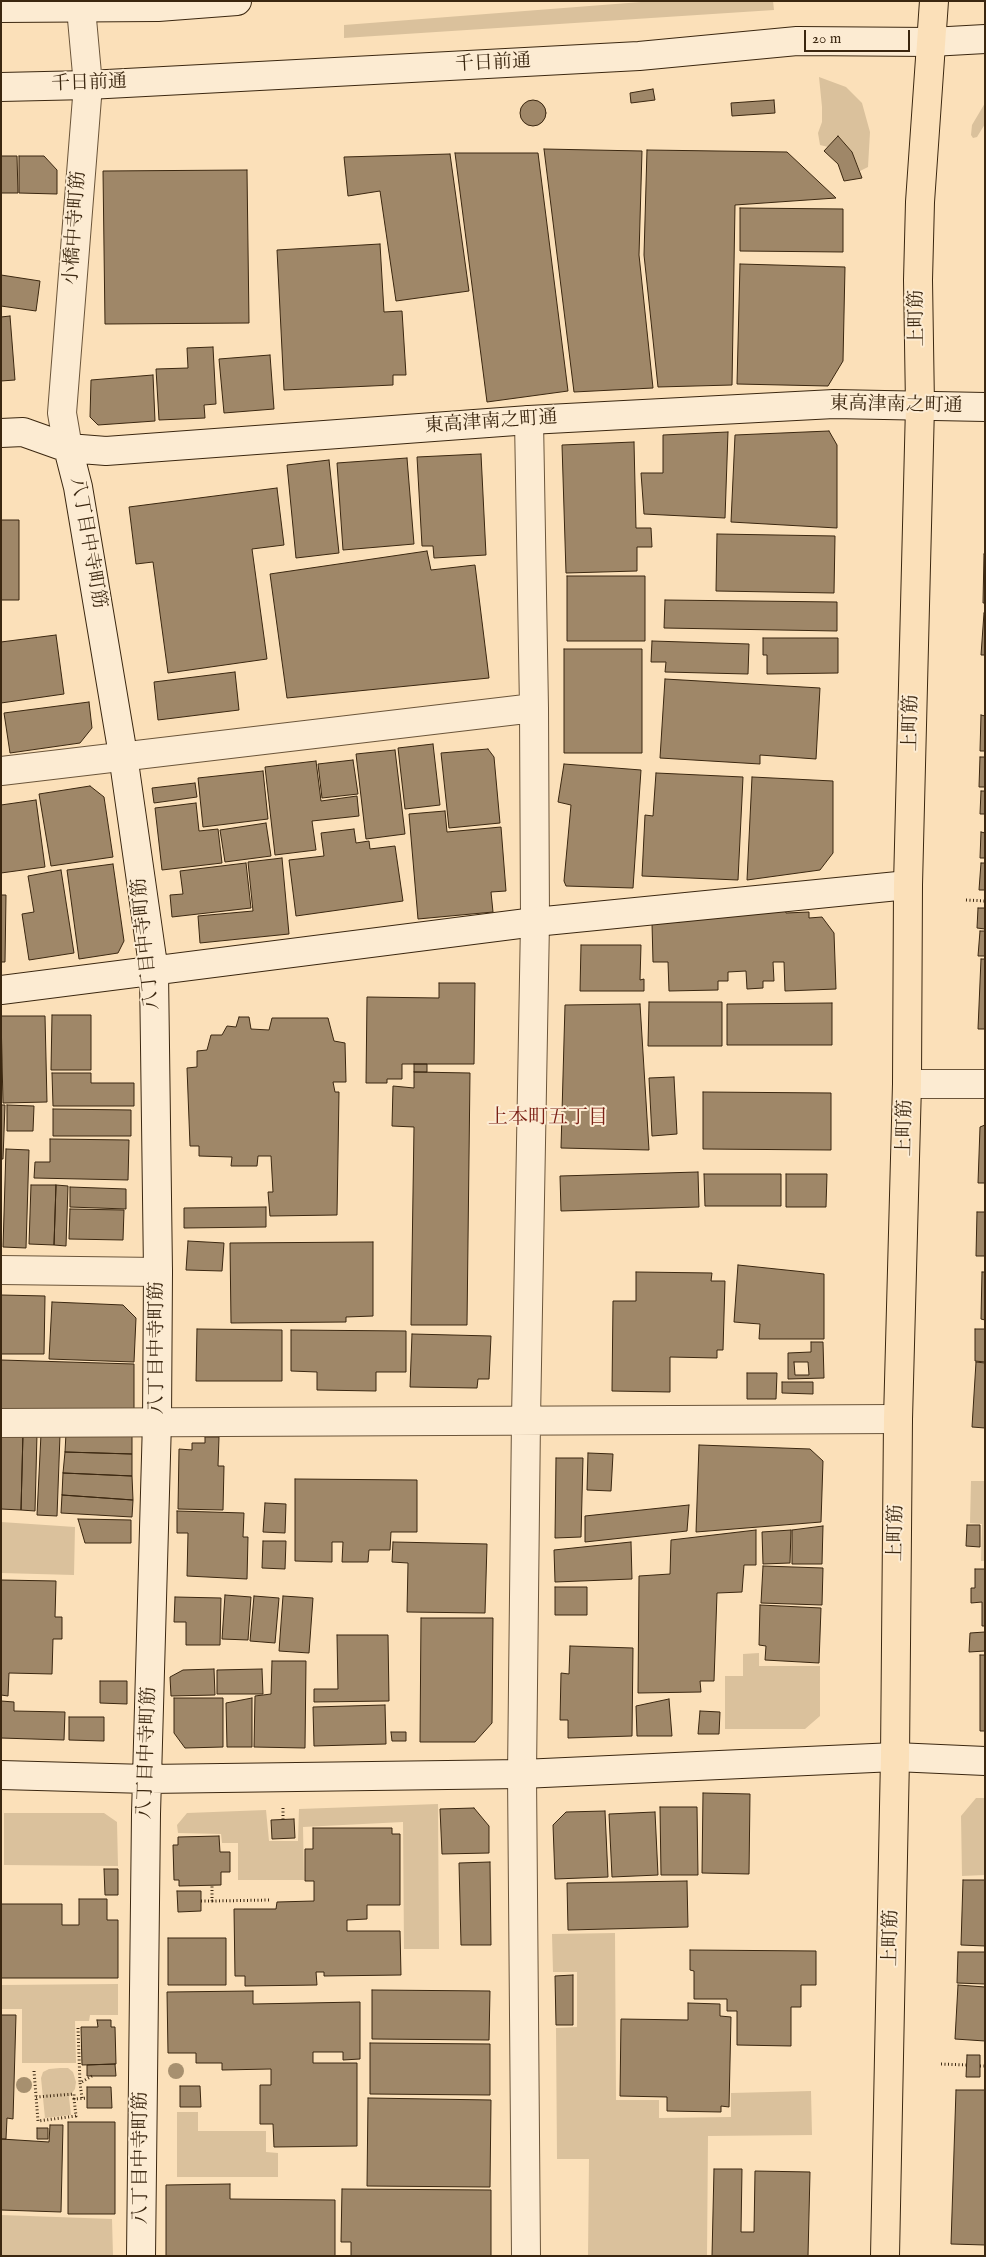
<!DOCTYPE html>
<html>
<head>
<meta charset="utf-8">
<style>
  body { margin:0 }
  #map { position:relative; width:986px; height:2257px; overflow:hidden; background:#fbe0b9; font-family:"IM FELL English",serif }
  canvas { display:block }
  .frame { position:absolute; inset:0; border:2px solid #3b2710; pointer-events:none }
  .scale { position:absolute; left:804px; top:30px; width:106px; height:22px; box-sizing:border-box; border:2px solid #3b2710; border-top:0; padding-left:6px; font-size:15px; line-height:18px; white-space:nowrap; color:#3b2710; -webkit-text-stroke:4px #fcebd2; paint-order:stroke }
</style>
</head>
<body>
<div id="map">
<canvas width="986" height="2257"></canvas>
<div class="frame"></div>
<div class="scale">20 m</div>
</div>
<script>
const c = document.querySelector('canvas').getContext('2d');
c.lineJoin = 'round';
function paint(path, color) {
  c.fillStyle = color;
  c.fill(path, 'evenodd');
}
function toPath(rows) {
  const path = new Path2D();
  for (const r of rows) {
    if (r.length === 3) {
      path.moveTo(r[0] + r[2], r[1]);
      path.arc(r[0], r[1], r[2], 0, 2 * Math.PI);
      continue;
    }
    path.moveTo(r[0], r[1]);
    for (let i = 2; i < r.length; i += 2) path.lineTo(r[i], r[i + 1]);
  }
  return path;
}
function trace(path, color, width, dash) {
  c.strokeStyle = color;
  c.lineWidth = width;
  c.lineCap = dash ? 'butt' : 'round';
  c.setLineDash(dash || []);
  c.stroke(path);
}
function write(font, color, halo, rows, align = 'center') {
  c.font = font + ' "IM FELL English","Noto Serif JP",serif';
  c.lineWidth = 4;
  c.setLineDash([]);
  c.textBaseline = 'middle';
  c.strokeStyle = halo;
  c.fillStyle = color;
  for (const [text, x, y, turn = 0] of rows) {
    c.save();
    c.translate(x, y);
    c.rotate((+turn || 0) * Math.PI / 180);
    c.textAlign = isNaN(turn) ? turn : align;
    if (halo) c.strokeText(text, 0, 0);
    c.fillText(text, 0, 0);
    c.restore();
  }
}
paint(toPath([
  [654,1,773,1,774,10,344,38,344,25],
  [819,77,846,87,862,103,870,132,868,167,860,171,852,152,838,136,828,147,820,145,818,133,822,122,822,107],
  [985,103,985,124,977,137,973,138,971,135,972,125],
  [971,1481,985,1481,985,1561,981,1561,982,1524,970,1523],
  [1,1522,75,1527,74,1575,1,1573],
  [759,1653,759,1666,820,1666,820,1716,805,1729,725,1729,725,1676,743,1676,743,1654],
  [976,1798,985,1798,985,1875,962,1876,961,1816],
  [438,1804,439,1949,404,1949,403,1822,303,1827,304,1880,238,1880,238,1843,222,1843,221,1834,178,1833,177,1825,187,1813,266,1810,269,1841,298,1841,299,1809],
  [4,1813,104,1813,117,1822,118,1866,4,1865],
  [615,1933,616,2100,659,2100,659,2118,731,2117,731,2093,811,2091,812,2135,708,2136,707,2256,588,2256,589,2159,557,2159,556,2028,577,2027,577,1972,553,1972,552,1934],
  [118,1984,118,2015,90,2015,89,2021,75,2021,76,2063,22,2063,22,2009,1,2009,1,1985],
  [60,2068,68,2068,73,2072,76,2082,75,2089,69,2097,71,2115,45,2118,41,2078,43,2072,49,2069],
  [177,2112,198,2112,198,2131,266,2131,266,2152,278,2153,278,2177,177,2177],
  [1,2215,112,2219,113,2256,1,2256]
]), '#dac19c');
const building = toPath([
  [653,89,655,100,631,103,630,93,653,89],
  [774,100,775,113,732,116,731,103,774,100],
  [533,113,13],
  [838,136,852,152,862,178,844,181,838,164,824,151,838,136],
  [544,149,642,151,639,255,653,388,574,392,544,149],
  [647,150,787,152,836,198,735,205,732,385,658,387,644,255,647,150],
  [455,153,538,153,568,391,487,402,455,153],
  [450,154,469,291,396,301,380,191,348,196,344,157,450,154],
  [1,156,17,156,18,193,1,193,1,156],
  [19,156,44,156,57,170,57,194,19,193,19,156],
  [247,170,249,323,105,324,103,171,247,170],
  [740,208,843,209,843,252,740,251,740,208],
  [380,244,384,312,402,311,406,375,393,375,393,385,284,390,277,250,380,244],
  [740,264,845,267,843,361,828,386,737,384,740,264],
  [1,275,40,281,36,311,1,306,1,275],
  [10,316,15,380,1,381,1,317,10,316],
  [213,347,216,404,204,405,205,418,159,420,156,369,188,368,187,348,213,347],
  [270,355,274,409,224,413,219,359,270,355],
  [153,375,155,421,98,425,90,417,91,380,153,375],
  [829,431,837,445,837,528,731,522,735,435,829,431],
  [728,432,725,518,644,514,641,473,663,473,663,435,728,432],
  [634,442,636,528,651,528,652,547,637,547,637,571,566,573,562,445,634,442],
  [481,454,486,555,434,558,433,546,422,546,417,457,481,454],
  [407,458,414,544,343,550,337,463,407,458],
  [329,460,339,553,296,558,287,465,329,460],
  [277,488,284,545,252,549,267,659,168,673,153,562,136,564,129,507,277,488],
  [1,520,19,520,19,600,1,600,1,520],
  [717,534,835,536,834,593,716,591,717,534],
  [427,551,431,570,475,565,489,678,287,698,270,574,427,551],
  [984,554,985,554,985,603,983,603,984,554],
  [567,576,645,576,645,641,567,641,567,576],
  [665,600,837,602,837,631,664,628,665,600],
  [984,613,985,613,985,655,981,655,984,613],
  [56,635,64,694,1,703,1,642,56,635],
  [763,638,838,638,838,673,767,674,767,655,763,655,763,638],
  [652,641,749,644,748,674,665,672,666,662,651,662,652,641],
  [564,649,642,649,642,753,564,753,564,649],
  [235,672,239,710,158,720,154,682,235,672],
  [665,679,820,688,816,759,760,755,760,764,660,758,665,679],
  [89,702,92,728,80,743,10,753,4,713,89,702],
  [981,715,985,716,985,751,980,751,981,715],
  [433,744,440,805,405,809,398,748,433,744],
  [488,749,494,757,500,823,449,828,441,753,488,749],
  [395,750,405,834,366,839,356,754,395,750],
  [980,757,985,757,985,787,979,787,980,757],
  [353,760,358,794,322,798,318,764,353,760],
  [316,761,321,801,357,796,359,816,312,821,316,850,275,855,265,767,316,761],
  [564,764,641,770,633,888,566,886,564,881,571,805,558,802,564,764],
  [263,771,268,819,203,827,198,778,263,771],
  [656,773,743,777,738,880,642,876,645,815,653,816,656,773],
  [752,777,833,781,833,853,820,870,747,880,752,777],
  [195,783,197,797,154,803,152,788,195,783],
  [90,786,104,797,113,857,51,866,39,794,90,786],
  [981,791,985,791,985,814,980,814,981,791],
  [36,800,45,867,1,873,1,805,36,800],
  [196,803,199,831,218,829,222,863,162,870,155,808,196,803],
  [445,811,447,832,501,827,506,891,491,892,493,912,418,919,409,814,445,811],
  [266,823,271,856,225,862,220,830,266,823],
  [354,829,356,843,369,841,370,849,395,846,403,901,296,916,289,860,324,856,321,833,354,829],
  [981,832,985,833,985,858,980,858,981,832],
  [282,858,289,934,200,943,198,916,253,911,248,862,282,858],
  [246,863,251,908,172,917,170,895,183,894,180,871,246,863],
  [981,863,985,863,985,890,979,890,981,863],
  [113,864,124,941,118,953,79,959,67,870,113,864],
  [61,870,74,953,29,960,22,914,34,912,28,876,61,870],
  [1,895,6,895,5,962,1,962,1,895],
  [978,908,985,908,985,929,977,928,978,908],
  [785,909,786,913,809,912,809,918,822,917,834,933,836,989,785,991,784,962,773,962,774,981,763,981,763,988,747,989,746,971,728,972,728,981,718,981,718,990,669,991,668,962,653,962,652,923,680,922,680,916,785,909],
  [980,931,985,931,985,956,978,956,980,931],
  [581,945,641,945,640,980,644,979,644,991,580,991,581,945],
  [981,959,985,959,985,1029,978,1029,981,959],
  [439,983,475,983,474,1064,402,1064,402,1079,387,1079,387,1083,366,1083,367,997,439,998,439,983],
  [649,1002,722,1002,722,1046,648,1046,649,1002],
  [832,1003,832,1045,727,1045,727,1004,832,1003],
  [640,1004,649,1150,561,1148,565,1005,640,1004],
  [52,1015,91,1015,91,1070,51,1070,52,1015],
  [1,1016,45,1016,47,1102,3,1103,1,1016],
  [239,1017,249,1017,251,1029,269,1030,272,1018,328,1018,334,1041,345,1043,346,1082,333,1082,335,1092,339,1092,337,1215,270,1216,268,1192,273,1192,271,1156,258,1156,257,1166,231,1166,232,1157,199,1156,199,1146,190,1146,187,1068,197,1067,197,1051,207,1050,211,1035,222,1035,227,1026,236,1027,239,1017],
  [414,1064,427,1064,427,1072,414,1072,414,1064],
  [414,1072,470,1073,467,1325,411,1325,414,1127,392,1126,393,1086,414,1088,414,1072],
  [52,1073,91,1073,91,1083,134,1083,134,1106,53,1106,52,1073],
  [674,1077,677,1134,652,1136,649,1078,674,1077],
  [703,1092,831,1093,831,1150,703,1149,703,1092],
  [1,1105,5,1105,3,1159,1,1159,1,1105],
  [7,1105,34,1106,33,1131,7,1131,7,1105],
  [53,1109,131,1110,131,1136,53,1136,53,1109],
  [985,1125,985,1183,978,1183,980,1127,985,1125],
  [50,1139,129,1140,128,1180,34,1178,35,1162,50,1162,50,1139],
  [6,1149,29,1150,26,1248,3,1247,6,1149],
  [698,1172,699,1207,561,1211,560,1176,698,1172],
  [704,1174,781,1174,781,1206,705,1206,704,1174],
  [786,1174,827,1174,826,1207,786,1207,786,1174],
  [31,1185,56,1185,54,1245,29,1244,31,1185],
  [56,1185,68,1186,66,1246,54,1245,56,1185],
  [70,1187,126,1189,126,1209,70,1207,70,1187],
  [266,1207,266,1227,184,1228,184,1208,266,1207],
  [70,1209,124,1210,123,1240,69,1239,70,1209],
  [977,1212,985,1212,985,1256,976,1256,977,1212],
  [188,1241,224,1243,222,1271,186,1270,188,1241],
  [373,1242,373,1316,346,1317,346,1322,231,1323,230,1243,373,1242],
  [738,1265,824,1274,824,1339,759,1339,760,1324,734,1322,738,1265],
  [636,1272,712,1273,711,1281,725,1281,723,1350,717,1350,717,1358,670,1357,670,1392,612,1391,613,1301,636,1301,636,1272],
  [982,1272,985,1272,985,1320,981,1319,982,1272],
  [1,1295,45,1296,44,1354,1,1354,1,1295],
  [52,1302,123,1305,136,1318,134,1362,49,1359,52,1302],
  [197,1329,282,1330,282,1381,196,1381,197,1329],
  [975,1329,985,1329,985,1362,975,1361,975,1329],
  [291,1330,406,1331,406,1372,376,1372,376,1391,317,1390,317,1372,291,1371,291,1330],
  [412,1334,491,1336,489,1379,478,1379,477,1388,410,1387,412,1334],
  [811,1342,823,1342,824,1378,788,1379,788,1353,811,1352,811,1342],
  [794,1362,808,1362,809,1375,795,1375,794,1362],
  [1,1360,134,1364,134,1415,1,1415,1,1360],
  [976,1362,985,1363,985,1428,972,1427,976,1362],
  [747,1373,777,1373,776,1399,747,1399,747,1373],
  [782,1382,813,1382,813,1394,782,1393,782,1382],
  [23,1433,37,1434,35,1511,21,1510,23,1433],
  [23,1433,21,1510,1,1509,1,1434,23,1433],
  [66,1433,132,1435,132,1454,65,1452,66,1433],
  [41,1434,60,1435,57,1516,37,1515,41,1434],
  [205,1437,219,1437,218,1466,224,1466,223,1510,178,1509,179,1449,192,1450,192,1443,205,1443,205,1437],
  [699,1445,810,1449,823,1461,821,1522,696,1532,699,1445],
  [65,1452,132,1454,132,1476,63,1473,65,1452],
  [588,1453,613,1454,611,1491,587,1490,588,1453],
  [556,1458,583,1458,581,1537,555,1538,556,1458],
  [63,1473,132,1476,133,1500,62,1495,63,1473],
  [295,1479,417,1480,417,1532,391,1532,390,1550,369,1550,368,1562,342,1562,343,1542,332,1542,332,1562,295,1561,295,1479],
  [62,1495,133,1500,132,1517,61,1513,62,1495],
  [265,1503,286,1504,285,1533,263,1532,265,1503],
  [689,1505,687,1531,585,1542,585,1516,689,1505],
  [177,1511,244,1513,243,1537,248,1537,247,1579,187,1576,188,1533,177,1533,177,1511],
  [78,1519,131,1520,131,1543,85,1543,78,1519],
  [967,1525,980,1525,980,1547,966,1546,967,1525],
  [823,1526,822,1564,792,1564,792,1530,823,1526],
  [756,1530,756,1565,744,1565,742,1592,717,1593,714,1681,700,1681,701,1692,638,1693,639,1576,670,1574,671,1540,756,1530],
  [791,1530,790,1563,763,1564,762,1532,791,1530],
  [263,1541,286,1541,285,1569,262,1568,263,1541],
  [393,1542,487,1544,485,1613,407,1612,408,1563,392,1562,393,1542],
  [631,1542,632,1579,555,1582,554,1550,631,1542],
  [763,1566,823,1568,822,1605,761,1603,763,1566],
  [975,1569,985,1569,985,1626,982,1626,982,1602,971,1603,971,1588,975,1588,975,1569],
  [1,1580,56,1581,55,1617,62,1617,62,1639,53,1639,52,1674,9,1673,8,1696,1,1695,1,1580],
  [555,1587,587,1587,587,1615,555,1615,555,1587],
  [225,1595,251,1597,248,1640,222,1639,225,1595],
  [254,1596,279,1598,275,1643,250,1641,254,1596],
  [283,1596,313,1598,309,1653,279,1651,283,1596],
  [175,1597,221,1598,220,1645,186,1645,186,1622,174,1622,175,1597],
  [760,1605,821,1608,819,1663,765,1660,766,1646,759,1645,760,1605],
  [421,1618,493,1618,492,1723,475,1742,420,1742,421,1618],
  [985,1632,985,1651,969,1652,970,1633,985,1632],
  [337,1635,388,1635,389,1701,314,1702,314,1689,338,1689,337,1635],
  [570,1646,633,1648,632,1736,568,1738,568,1720,560,1720,561,1673,569,1674,570,1646],
  [980,1655,985,1655,985,1731,980,1731,980,1655],
  [272,1661,306,1661,305,1748,254,1747,255,1696,271,1694,272,1661],
  [214,1669,215,1695,171,1696,170,1677,183,1670,214,1669],
  [262,1669,263,1694,217,1694,217,1670,262,1669],
  [100,1681,127,1681,127,1704,100,1703,100,1681],
  [174,1698,223,1698,223,1747,185,1748,174,1733,174,1698],
  [252,1698,252,1747,227,1747,226,1703,252,1698],
  [669,1699,672,1736,637,1736,636,1706,669,1699],
  [1,1701,14,1702,14,1711,65,1712,64,1740,1,1738,1,1701],
  [385,1705,386,1744,314,1746,313,1707,385,1705],
  [700,1711,720,1712,719,1734,698,1734,700,1711],
  [69,1717,104,1717,104,1741,69,1740,69,1717],
  [391,1732,406,1732,406,1741,392,1741,391,1732],
  [703,1793,750,1794,749,1874,702,1873,703,1793],
  [660,1807,697,1807,698,1875,661,1875,660,1807],
  [474,1808,489,1826,489,1853,442,1854,440,1809,474,1808],
  [605,1811,608,1877,555,1879,553,1825,566,1812,605,1811],
  [655,1812,658,1875,612,1877,609,1814,655,1812],
  [294,1819,295,1838,272,1839,271,1820,294,1819],
  [313,1828,392,1828,392,1834,400,1834,400,1905,367,1905,367,1919,347,1920,347,1931,400,1931,401,1975,324,1976,324,1972,316,1972,317,1985,245,1986,245,1976,235,1976,234,1909,276,1909,277,1902,314,1901,314,1881,305,1881,305,1849,313,1849,313,1828],
  [219,1836,220,1852,230,1852,230,1872,221,1872,221,1885,179,1886,179,1880,174,1880,173,1845,178,1845,178,1837,219,1836],
  [490,1862,491,1945,461,1945,459,1863,490,1862],
  [104,1869,118,1869,118,1895,105,1895,104,1869],
  [963,1880,985,1880,985,1946,961,1945,963,1880],
  [687,1881,688,1927,568,1930,567,1883,687,1881],
  [177,1891,201,1891,201,1911,178,1912,177,1891],
  [79,1899,107,1899,107,1920,118,1920,118,1978,1,1978,1,1904,62,1904,62,1925,79,1925,79,1899],
  [168,1938,226,1938,226,1985,168,1985,168,1938],
  [690,1950,816,1951,816,1985,801,1985,801,2007,791,2007,791,2046,737,2045,737,2011,727,2011,727,1999,694,1999,694,1971,690,1970,690,1950],
  [958,1952,985,1952,985,1984,957,1983,958,1952],
  [573,1975,573,2025,556,2025,555,1976,573,1975],
  [958,1985,985,1987,985,2041,955,2039,958,1985],
  [372,1990,490,1991,489,2040,372,2039,372,1990],
  [253,1991,253,2004,360,2002,360,2059,343,2060,343,2052,313,2052,313,2063,357,2063,357,2146,274,2147,273,2124,260,2124,260,2085,271,2085,271,2069,222,2070,222,2063,196,2063,196,2053,168,2053,167,1992,253,1991],
  [688,2003,720,2004,720,2016,731,2017,729,2107,721,2106,721,2112,667,2111,667,2097,620,2096,621,2019,688,2020,688,2003],
  [1,2015,16,2015,13,2119,7,2118,6,2139,1,2139,1,2015],
  [97,2020,111,2020,111,2027,115,2027,116,2064,82,2065,81,2027,98,2027,97,2020],
  [370,2043,490,2044,490,2095,370,2094,370,2043],
  [967,2055,980,2055,980,2077,966,2077,967,2055],
  [115,2064,116,2076,87,2076,87,2065,115,2064],
  [180,2086,200,2086,201,2107,180,2107,180,2086],
  [87,2087,111,2087,112,2108,87,2108,87,2087],
  [956,2090,985,2090,985,2245,951,2244,956,2090],
  [368,2098,491,2100,490,2187,367,2186,368,2098],
  [68,2122,115,2122,115,2214,68,2214,68,2122],
  [50,2125,63,2125,61,2212,1,2210,1,2139,49,2142,50,2125],
  [37,2128,48,2128,48,2139,37,2139,37,2128],
  [714,2169,742,2169,741,2232,754,2232,755,2171,810,2172,808,2256,712,2256,714,2169],
  [230,2184,230,2199,335,2200,335,2256,166,2256,166,2185,230,2184],
  [342,2189,491,2190,491,2256,351,2256,351,2242,341,2242,342,2189]
]);
paint(building, '#9f8768');
trace(building, '#3b2710', 1);
const street = toPath([
  [68,448,62,413,88,85,81,8],
  [1,771,534,708],
  [907,1084,985,1084],
  [1,1270,158,1272],
  [1,1423,898,1419],
  [526,2256,522,1774,526,1419,535,922,534,708,529,420]
]);
const secondary = toPath([
  [1,8,158,7,237,1],
  [1,87,88,85,639,56,797,41,931,42,985,39],
  [1,433,23,432,68,448,106,451,529,420,834,404,985,407],
  [68,448,78,487,123,755,154,972,158,1272,157,1421,146,1814,141,2256],
  [1,990,535,922,908,885],
  [1,1775,147,1779,522,1774,895,1757,985,1761]
]);
const primary = toPath([
  [885,2256,895,1757,898,1419,907,1084,908,885,920,406,918,280,920,202,934,1]
]);
trace(street, '#6b553a', 30);
trace(secondary, '#3b2710', 30);
trace(primary, '#3b2710', 30);
trace(toPath([
  [966,900,985,901],
  [283,1808,283,1820],
  [201,1901,212,1901,212,1885],
  [212,1901,271,1900],
  [78,2028,80,2083],
  [941,2064,967,2065],
  [980,2066,985,2066],
  [34,2071,38,2121,76,2116,74,2099,87,2098],
  [36,2097,74,2094,74,2099],
  [82,2098,80,2083,92,2076]
]), '#3b2710', 3, [1, 2.5]);
trace(street, '#fcebd2', 28);
trace(secondary, '#fcebd2', 28);
trace(primary, '#fbe0b9', 28);
c.fillStyle = '#a7906f';
for (const [x, y] of [
  [176,2071],
  [24,2085]
]) {
  c.beginPath();
  c.arc(x, y, 8, 0, 2 * Math.PI);
  c.fill();
}
write('19px', '#3b2710', '#fcebd2', [
  ["千日前通",493,64,-3],
  ["千日前通",89,84,-2],
  ["小橋中寺町筋",76,228,-86],
  ["上町筋",918,318,-91],
  ["東高津南之町通",896,406,1],
  ["東高津南之町通",491,423,-4],
  ["八丁目中寺町筋",87,543,80],
  ["上町筋",912,723,-89],
  ["八丁目中寺町筋",147,944,-96],
  ["上町筋",906,1128,-89],
  ["八丁目中寺町筋",158,1348,-90],
  ["上町筋",897,1533,-89],
  ["八丁目中寺町筋",148,1753,-88],
  ["上町筋",892,1938,-89],
  ["八丁目中寺町筋",142,2158,-90]
]);
write('20px', '#7a1f14', '#fcebd2', [
  ["上本町五丁目",548,1119]
]);
</script>
</body>
</html>
